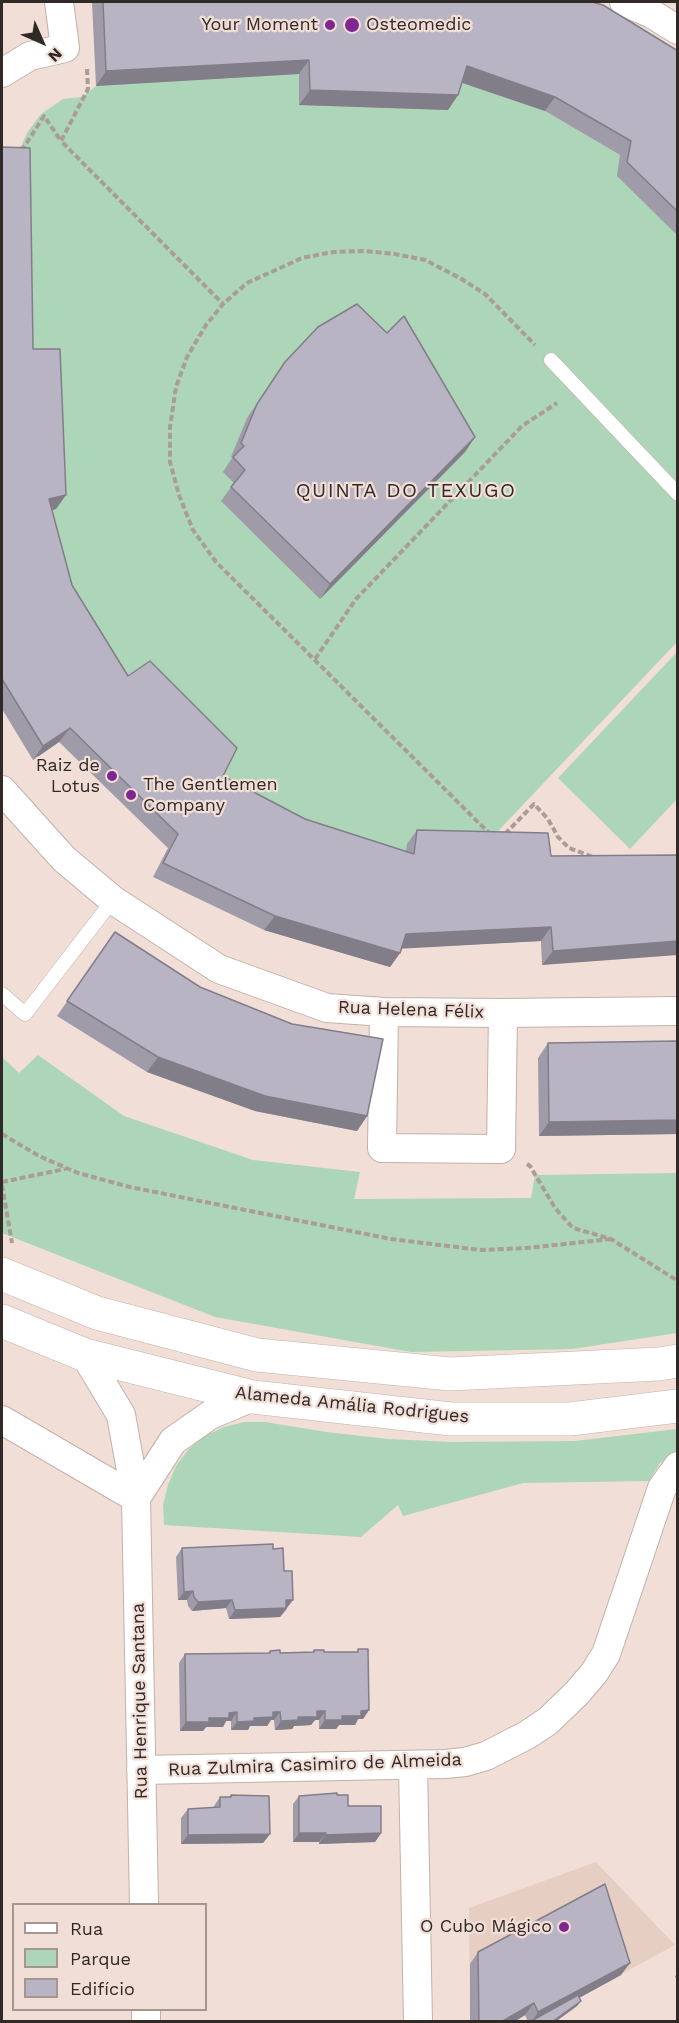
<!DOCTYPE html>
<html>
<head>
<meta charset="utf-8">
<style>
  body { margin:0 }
  #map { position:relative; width:679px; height:2023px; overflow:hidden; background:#f1ded6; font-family:"Work Sans",sans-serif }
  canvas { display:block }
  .frame { position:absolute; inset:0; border:3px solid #302926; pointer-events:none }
  .legend { position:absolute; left:12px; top:1903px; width:195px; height:108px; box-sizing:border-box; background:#f1ded6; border:2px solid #a49690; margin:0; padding:8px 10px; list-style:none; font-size:18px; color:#302926 }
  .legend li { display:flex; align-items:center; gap:12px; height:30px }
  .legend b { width:30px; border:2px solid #a49690 }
  .north { position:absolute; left:12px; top:12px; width:60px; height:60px; -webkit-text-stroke:4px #f1ded6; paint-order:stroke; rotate:135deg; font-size:16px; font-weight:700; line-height:24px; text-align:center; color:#302926 }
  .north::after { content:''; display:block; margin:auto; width:21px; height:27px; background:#302926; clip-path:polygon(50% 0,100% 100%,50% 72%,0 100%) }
</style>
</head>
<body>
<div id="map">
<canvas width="679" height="2023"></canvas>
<div class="frame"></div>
<ul class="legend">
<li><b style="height:8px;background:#fff"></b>Rua</li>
<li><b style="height:16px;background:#acd6b7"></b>Parque</li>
<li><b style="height:16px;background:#b9b4c4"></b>Edifício</li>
</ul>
<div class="north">N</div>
</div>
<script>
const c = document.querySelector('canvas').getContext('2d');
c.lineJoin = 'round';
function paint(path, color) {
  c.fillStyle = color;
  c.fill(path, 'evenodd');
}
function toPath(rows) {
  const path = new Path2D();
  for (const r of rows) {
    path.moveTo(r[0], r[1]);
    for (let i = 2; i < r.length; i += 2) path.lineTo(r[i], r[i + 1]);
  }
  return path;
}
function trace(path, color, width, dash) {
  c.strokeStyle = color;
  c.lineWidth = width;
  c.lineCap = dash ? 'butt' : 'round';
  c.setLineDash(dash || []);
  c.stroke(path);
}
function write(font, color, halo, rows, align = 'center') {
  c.font = font + ' "Work Sans",sans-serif';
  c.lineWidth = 4.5;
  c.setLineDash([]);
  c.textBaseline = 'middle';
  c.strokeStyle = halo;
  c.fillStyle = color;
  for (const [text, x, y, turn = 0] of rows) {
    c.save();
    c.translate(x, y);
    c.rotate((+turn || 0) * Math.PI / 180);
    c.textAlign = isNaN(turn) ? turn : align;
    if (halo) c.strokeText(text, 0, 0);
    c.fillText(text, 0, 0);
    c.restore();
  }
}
paint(toPath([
  [596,1862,675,1945,535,2021,528,2021,525,2015,514,2021,470,2021,469,1908]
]), '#e7cec3');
paint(toPath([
  [299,74,300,105,448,110,457,81,545,111,620,155,677,236,677,642,484,846,404,868,213,790,117,690,61,600,23,363,20,162,22,144,27,133,41,114,63,99,82,97,96,86],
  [677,652,677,799,630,849,558,778],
  [38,1055,124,1116,253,1160,360,1172,354,1199,531,1198,535,1175,677,1173,677,1333,572,1349,411,1352,215,1317,2,1233,2,1057,19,1073],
  [244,1422,265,1422,326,1432,388,1439,451,1442,575,1441,677,1429,677,1453,660,1463,649,1481,523,1483,403,1516,398,1505,361,1537,164,1525,163,1505,168,1485,176,1466,189,1449,205,1436,224,1427]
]), '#acd6b7');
const service = toPath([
  [551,360,678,494],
  [2,994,25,1014,113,900]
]);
const minor = toPath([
  [624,2,652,14,678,30],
  [2,73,30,56,65,48,59,2],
  [2,790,64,859,113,900,219,969,327,1008,384,1012,503,1013,678,1011],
  [384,1012,382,1148,501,1149,503,1013],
  [85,1355,121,1415,136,1498,144,1904],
  [2,1420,136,1498],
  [136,1498,173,1441,210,1415,253,1397],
  [413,1766,418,2022],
  [141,1770,445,1764,465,1762,486,1756,527,1735,548,1721,577,1693,594,1673,606,1654,662,1488,678,1466],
  [146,2010,146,2022]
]);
const tertiary = toPath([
  [2,1274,97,1313,257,1355,450,1374,659,1364,678,1361],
  [2,1321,85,1355,253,1397,451,1419,570,1419,678,1406]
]);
trace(service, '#c2b1a9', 15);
trace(minor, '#c2b1a9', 30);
trace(tertiary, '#c2b1a9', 34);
trace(toPath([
  [87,69,88,89,61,141,223,304],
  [20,149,24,147,44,116,61,141],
  [315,659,356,599,522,426,557,403],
  [505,834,534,804,548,819,558,837,569,848,593,857],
  [491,835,216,562,193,530,179,495,170,462,170,427,176,387,187,357,206,325,223,304,247,283,302,258,333,252,365,251,395,254,425,260,460,278,485,294,535,345],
  [2,1134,39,1156,78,1173,130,1187,391,1239,481,1250,527,1248,611,1239],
  [527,1164,530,1166,555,1208,573,1228,611,1239,678,1281],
  [2,1182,65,1169],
  [2,1185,12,1243],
  [676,1975,678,1977]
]), '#aa9c96', 4, [6, 3]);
trace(service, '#fff', 14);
trace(minor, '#fff', 28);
trace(tertiary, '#fff', 33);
paint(toPath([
  [92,2,592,2,678,51,678,236,617,176,620,155,545,111,462,83,458,95,448,110,299,105,299,74,96,86],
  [2,147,33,349,66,495,56,509,52,510,72,585,128,676,223,776,305,819,406,851,407,844,417,830,551,856,678,855,542,965,541,941,402,948,400,953,390,967,264,930,153,877,168,848,59,742,33,760,2,709],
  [285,362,475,437,465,452,320,599,221,501,234,483,223,472,232,458,231,457,247,418],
  [115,932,200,987,292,1024,367,1116,357,1131,255,1111,147,1072,57,1016],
  [678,1041,678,1134,539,1136,538,1058,548,1043],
  [182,1548,273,1549,284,1571,287,1609,280,1617,229,1619,226,1608,192,1611,188,1606,187,1600,178,1600,176,1557],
  [358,1649,369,1710,363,1719,358,1719,355,1725,339,1725,336,1729,319,1729,319,1720,315,1720,311,1725,294,1726,292,1729,275,1730,274,1720,271,1720,267,1726,250,1726,248,1730,231,1730,231,1721,226,1721,223,1727,206,1727,203,1731,180,1731,179,1663,185,1654,268,1653,270,1651,280,1653,312,1652,314,1650,324,1652,357,1652],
  [231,1795,270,1834,263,1843,181,1844,181,1818,188,1809,214,1808,214,1806,220,1797,230,1797],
  [337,1795,381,1833,375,1842,319,1844,319,1842,293,1842,293,1804,299,1796],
  [478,1952,621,1975,579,1998,581,2001,577,2006,555,2022,528,2022,525,2015,514,2022,470,2022,470,1964]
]), '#9f9ba9');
paint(toPath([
  [309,60,299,74,96,86,106,71],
  [467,66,555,97,545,111,457,81],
  [310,90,458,95,448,110,299,105],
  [475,437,465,452,320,599,330,584],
  [66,495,56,509,39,514,49,499],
  [70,728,59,742,33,760,43,746],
  [275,916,400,953,390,967,264,930],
  [551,927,541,941,396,949,406,934],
  [678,941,678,955,542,965,553,951],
  [158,1057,367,1116,357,1131,255,1111,147,1072],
  [678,1120,678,1134,539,1136,549,1122],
  [193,1591,187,1600,178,1600,184,1592],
  [232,1600,226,1608,192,1611,198,1602],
  [286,1600,293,1600,280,1617,229,1619,235,1610],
  [369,1710,363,1719,358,1719,355,1725,339,1725,336,1729,319,1729,325,1720,361,1711],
  [317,1711,325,1711,319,1720,315,1720,311,1725,294,1726,292,1729,275,1730,281,1721],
  [237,1712,231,1721,226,1721,223,1727,206,1727,203,1731,180,1731,186,1722,209,1718,229,1713],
  [273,1712,280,1712,274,1720,271,1720,267,1726,250,1726,248,1730,231,1730,237,1722],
  [299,1833,326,1833,319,1842,293,1842],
  [381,1833,375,1842,319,1844,325,1835],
  [270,1834,263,1843,181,1844,188,1835],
  [630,1963,621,1975,535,2022,533,2020,538,2012],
  [581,2001,577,2006,555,2022,552,2022],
  [534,2003,525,2015,514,2022,501,2022]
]), '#827e89');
const building = toPath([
  [103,2,592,2,603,5,678,51,678,212,627,162,631,141,555,97,467,66,458,95,310,90,309,60,106,71,103,2],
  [2,147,30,148,33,349,60,349,66,495,49,499,72,585,128,676,150,661,237,748,223,776,305,819,414,854,417,830,548,833,551,856,678,855,678,941,553,951,551,927,406,934,400,953,275,916,163,863,178,834,70,728,43,746,2,679,2,147],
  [357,304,387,333,404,316,475,437,330,584,231,487,245,470,233,457,244,446,241,443,257,404,285,362,318,327,357,304],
  [115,932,200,987,292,1024,383,1039,367,1116,265,1096,158,1057,67,1001,115,932],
  [678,1041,678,1120,549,1122,548,1043,678,1041],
  [273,1544,273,1549,283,1548,284,1571,292,1571,293,1600,286,1600,286,1608,235,1610,232,1600,198,1602,194,1597,193,1591,184,1592,182,1548,273,1544],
  [358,1649,368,1649,369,1710,361,1711,361,1716,342,1716,342,1720,325,1720,325,1711,317,1711,317,1717,298,1717,298,1720,281,1721,280,1712,273,1712,273,1717,254,1718,254,1721,237,1722,237,1712,229,1713,229,1718,209,1718,209,1722,186,1722,185,1654,270,1653,270,1651,280,1650,280,1653,314,1652,314,1650,324,1650,324,1652,358,1652,358,1649],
  [337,1793,337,1795,348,1795,348,1806,381,1806,381,1833,325,1835,326,1833,299,1833,299,1796,337,1793],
  [231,1795,269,1796,270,1834,188,1835,188,1809,220,1807,220,1797,231,1797,231,1795],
  [605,1884,630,1963,538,2012,534,2003,501,2022,479,2022,478,1952,605,1884],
  [578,1995,581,2001,552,2022,534,2022,533,2020,578,1995]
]);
paint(building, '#b9b4c4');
trace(building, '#827e89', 1.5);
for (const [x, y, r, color] of [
  [330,25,6,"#802693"],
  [352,25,8,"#802693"],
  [112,776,6,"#802693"],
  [131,795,6,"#802693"],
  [564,1927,6,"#802693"]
]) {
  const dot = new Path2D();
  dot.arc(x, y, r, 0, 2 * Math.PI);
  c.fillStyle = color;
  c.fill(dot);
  trace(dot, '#f1ded6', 2);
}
write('18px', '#302926', '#f1ded6', [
  ["Your Moment",318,25],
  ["Osteomedic",366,25,"left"],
  ["Raiz de",100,766],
  ["Lotus",100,787],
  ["The Gentlemen",143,785,"left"],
  ["Company",143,806,"left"],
  ["O Cubo Mágico",552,1927]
], 'right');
write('18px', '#302926', '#f1ded6', [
  ["Rua Helena Félix",411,1010,2],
  ["Alameda Amália Rodrigues",352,1405,6],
  ["Rua Henrique Santana",140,1701,-91],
  ["Rua Zulmira Casimiro de Almeida",315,1765,-2]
]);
c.letterSpacing = '1.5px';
write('20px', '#302926', '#f1ded6', [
  ["QUINTA DO TEXUGO",406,491]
]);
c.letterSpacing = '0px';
</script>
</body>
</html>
